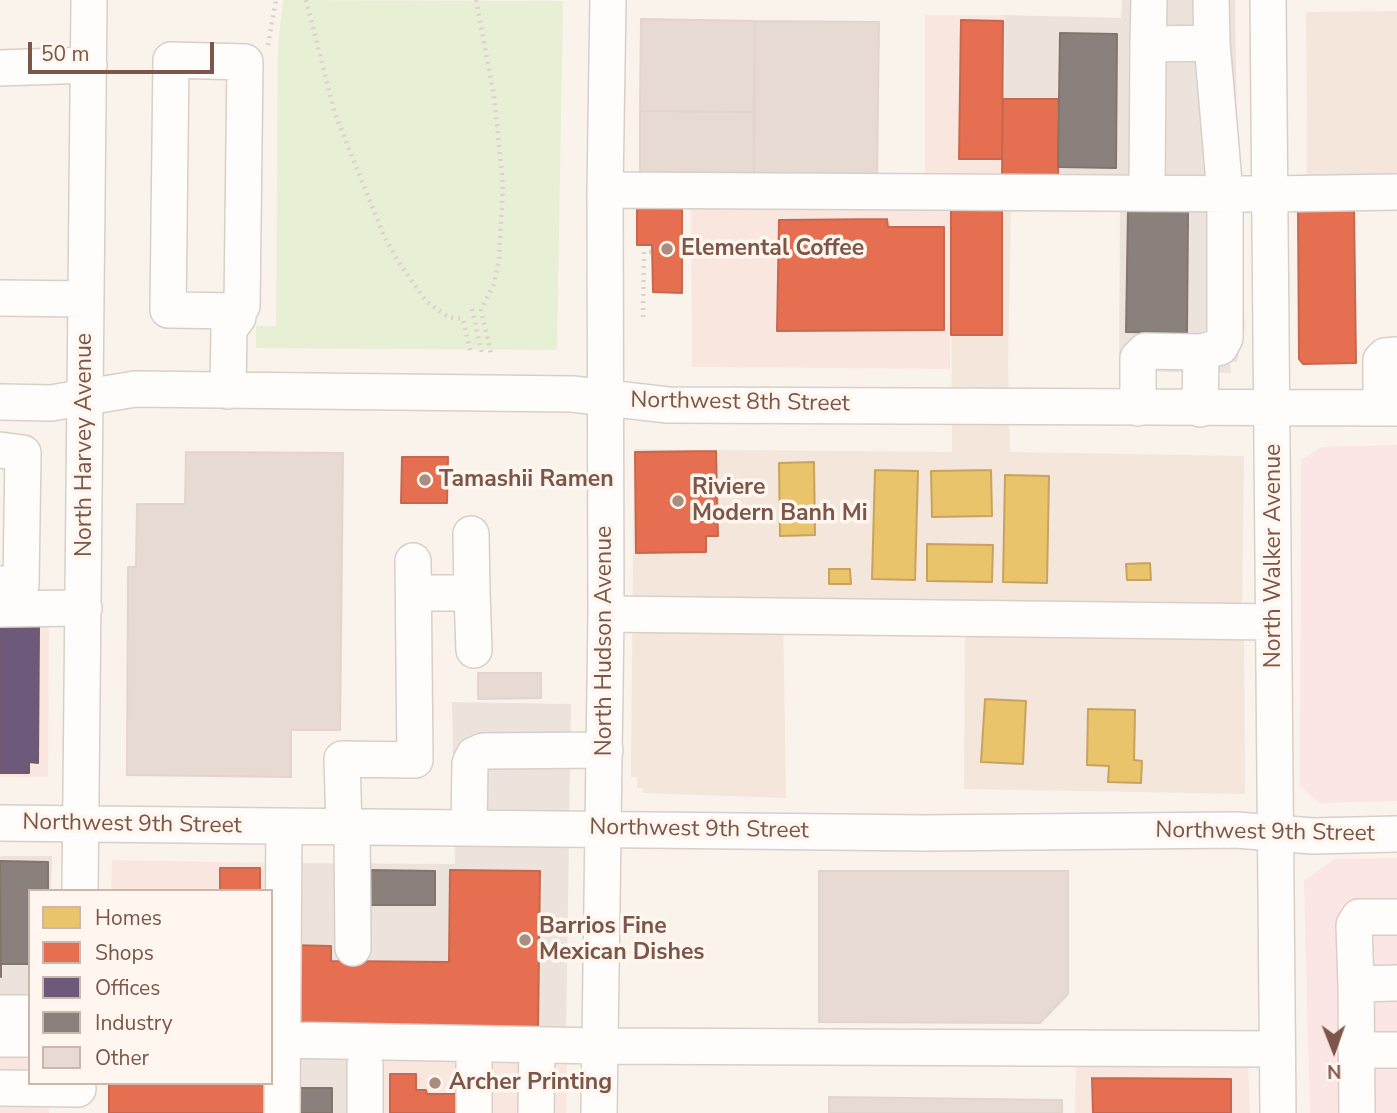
<!DOCTYPE html>
<html>
<head>
<meta charset="utf-8">
<style>
  body { margin:0 }
  #map { position:relative; width:1397px; height:1113px; overflow:hidden; background:#f9f3ec; font-family:"Nunito Sans",sans-serif }
  canvas { display:block }
  .legend { position:absolute; left:28px; top:889px; width:245px; height:196px; box-sizing:border-box; background:#fff7ef; border:2px solid #cbb7ac; margin:0; padding:9px 12px; list-style:none; font-size:21px; color:#7c5648 }
  .legend li { display:flex; align-items:center; gap:14px; height:35px }
  .legend b { width:35px; border:2px solid #cbb7ac }
  .north { position:absolute; left:1299px; top:1015px; width:70px; height:70px; -webkit-text-stroke:5px #fff7ef; paint-order:stroke; rotate:179deg; font-size:19px; font-weight:700; line-height:28px; text-align:center; color:#7c5648 }
  .north::after { content:''; display:block; margin:auto; width:24px; height:32px; background:#7c5648; clip-path:polygon(50% 0,100% 100%,50% 72%,0 100%) }
  .scale { position:absolute; left:28px; top:42px; width:186px; height:32px; box-sizing:border-box; border:4px solid #7c5648; border-top:0; padding-left:9px; font-size:21px; line-height:24px; white-space:nowrap; color:#7c5648; -webkit-text-stroke:5px #fff7ef; paint-order:stroke }
</style>
</head>
<body>
<div id="map">
<canvas width="1397" height="1113"></canvas>
<ul class="legend">
<li><b style="height:19px;background:#e9c46a"></b>Homes</li>
<li><b style="height:19px;background:#e76f51"></b>Shops</li>
<li><b style="height:19px;background:#6d597a"></b>Offices</li>
<li><b style="height:19px;background:#8a817c"></b>Industry</li>
<li><b style="height:19px;background:#e6dad3"></b>Other</li>
</ul>
<div class="north">N</div>
<div class="scale">50 m</div>
</div>
<script>
const c = document.querySelector('canvas').getContext('2d');
c.lineJoin = 'round';
function paint(path, color) {
  c.fillStyle = color;
  c.fill(path, 'evenodd');
}
function toPath(rows) {
  const path = new Path2D();
  for (const r of rows) {
    path.moveTo(r[0], r[1]);
    for (let i = 2; i < r.length; i += 2) path.lineTo(r[i], r[i + 1]);
  }
  return path;
}
function trace(path, color, width, dash) {
  c.strokeStyle = color;
  c.lineWidth = width;
  c.lineCap = dash ? 'butt' : 'round';
  c.setLineDash(dash || []);
  c.stroke(path);
}
function write(font, color, halo, rows, align = 'center') {
  c.font = font + ' "Nunito Sans",sans-serif';
  c.lineWidth = 7;
  c.setLineDash([]);
  c.textBaseline = 'middle';
  c.strokeStyle = halo;
  c.fillStyle = color;
  for (const [text, x, y, turn = 0] of rows) {
    c.save();
    c.translate(x, y);
    c.rotate((+turn || 0) * Math.PI / 180);
    c.textAlign = isNaN(turn) ? turn : align;
    if (halo) c.strokeText(text, 0, 0);
    c.fillText(text, 0, 0);
    c.restore();
  }
}
paint(toPath([
  [1397,11,1397,179,1307,180,1306,12],
  [951,203,1011,205,1008,366,1010,452,1244,456,1242,612,783,608,786,798,643,793,642,788,637,788,637,777,631,777,634,449,952,452],
  [965,630,1244,635,1245,794,964,789]
]), '#f4e6da');
paint(toPath([
  [925,15,1005,15,1004,183,925,182],
  [691,201,951,203,950,369,692,367],
  [0,621,49,621,48,777,0,777],
  [112,860,275,863,271,891,111,891],
  [0,1050,30,1050,30,1083,49,1083,49,1113,0,1113],
  [365,1053,567,1055,566,1113,365,1113],
  [1076,1060,1248,1061,1250,1113,1075,1113]
]), '#f9e7df');
paint(toPath([
  [1122,0,1235,0,1238,208,1245,327,1237,362,1230,362,1231,373,1119,371,1120,205,1004,183,1005,15,1121,18],
  [452,702,571,704,566,1033,290,1032,292,863,455,864],
  [0,856,52,856,51,891,30,891,30,1029,0,1029],
  [292,1052,365,1053,365,1113,291,1113]
]), '#ede3dd');
paint(toPath([
  [1397,445,1397,801,1319,803,1300,786,1301,460,1322,447],
  [1397,858,1397,1113,1310,1113,1304,881,1334,859]
]), '#fbe5e5');
paint(toPath([
  [283,0,563,1,557,350,256,348,256,326,276,326,278,45]
]), '#e7f0d5');
const homes = toPath([
  [814,462,815,535,780,536,779,463,814,462],
  [875,470,918,471,915,580,872,579,875,470],
  [991,470,992,516,932,517,931,471,991,470],
  [1005,475,1049,476,1047,583,1003,582,1005,475],
  [927,544,993,545,992,582,927,581,927,544],
  [1150,563,1151,580,1127,580,1126,564,1150,563],
  [829,569,850,569,851,584,829,584,829,569],
  [985,699,1026,701,1023,764,981,762,985,699],
  [1088,709,1135,710,1134,760,1142,761,1141,783,1108,782,1109,766,1087,765,1088,709]
]);
paint(homes, '#e9c46a');
trace(homes, '#c8a360', 2);
const shops = toPath([
  [961,20,1003,21,1002,159,959,159,961,20],
  [1003,99,1059,99,1058,178,1002,177,1003,99],
  [637,202,682,202,682,293,653,292,652,245,637,245,637,202],
  [951,203,1002,203,1002,335,951,335,951,203],
  [1298,209,1354,209,1356,363,1303,364,1299,359,1298,209],
  [887,219,888,227,944,227,944,330,777,331,779,220,887,219],
  [716,451,718,536,706,536,706,552,636,553,635,452,716,451],
  [402,457,448,457,447,503,401,503,402,457],
  [220,868,260,868,260,891,220,891,220,868],
  [450,870,540,871,538,1031,286,1028,287,945,331,946,331,961,449,962,450,870],
  [390,1074,416,1074,416,1090,426,1090,427,1094,460,1094,460,1113,390,1113,390,1074],
  [1092,1078,1231,1079,1231,1113,1093,1113,1092,1078],
  [109,1083,268,1083,268,1113,109,1113,109,1083]
]);
paint(shops, '#e76f51');
trace(shops, '#c7684e', 2);
const offices = toPath([
  [0,623,39,623,38,763,29,762,29,773,0,773,0,623]
]);
paint(offices, '#6d597a');
trace(offices, '#72586b', 2);
const industry = toPath([
  [1060,33,1117,34,1116,168,1058,167,1060,33],
  [1128,210,1188,211,1187,333,1126,332,1128,210],
  [0,861,48,862,48,891,30,891,30,964,1,964,1,977,0,861],
  [367,870,435,871,435,905,367,905,367,870],
  [295,1088,332,1088,332,1113,295,1113,295,1088]
]);
paint(industry, '#8a817c');
trace(industry, '#86746c', 2);
const building = toPath([
  [641,19,755,21,754,112,640,111,641,19],
  [755,21,879,22,877,179,754,178,755,21],
  [640,111,754,112,754,178,640,177,640,111],
  [186,452,343,453,340,730,291,730,291,777,127,775,128,567,136,567,137,504,185,504,186,452],
  [478,673,541,673,541,698,478,699,478,673],
  [819,871,1068,871,1068,994,1040,1023,819,1022,819,871],
  [829,1097,1062,1100,1062,1113,829,1113,829,1097]
]);
paint(building, '#e6dad3');
trace(building, '#e3d5cd', 2);
const minor = toPath([
  [1149,0,1148,44,1212,43,1211,0],
  [1268,0,1278,1113],
  [171,60,245,62,242,306,238,311,168,310,171,60],
  [0,68,89,65],
  [605,190,1271,194,1397,192],
  [1147,193,1148,44],
  [0,298,86,299],
  [228,391,229,329,238,317,238,311],
  [0,402,51,403,135,389,572,394,668,405,1397,408],
  [1138,408,1138,358,1145,351,1201,352],
  [1381,408,1381,360,1385,356,1397,355],
  [1200,409,1201,352,1220,347,1225,338,1225,194,1212,43],
  [0,450,23,453,21,585,0,584],
  [471,534,472,593],
  [414,593,472,593,474,650],
  [0,609,84,608],
  [606,614,1273,622],
  [0,823,925,833,1236,830,1313,836,1397,834],
  [344,827,342,759,415,760,413,561],
  [352,828,353,948],
  [469,828,470,763,474,755,483,751,605,750],
  [80,891,89,0],
  [1356,985,1354,925,1359,917,1397,917],
  [0,1013,30,1013],
  [0,1039,30,1039],
  [283,1040,601,1046,1276,1049],
  [474,1044,474,1113],
  [1356,1050,1397,1050],
  [365,1065,365,1113],
  [0,1088,78,1089],
  [282,1113,284,827],
  [536,1113,537,1045],
  [599,1113,606,614,605,190,608,0],
  [1357,1113,1356,984,1397,983]
]);
trace(minor, '#d8cfc9', 38);
trace(toPath([
  [306,0,335,114,384,236,399,263,426,301,448,317,463,319,471,354],
  [476,0,494,96,503,185,499,259,494,284,481,310,491,354],
  [268,45,276,0],
  [472,309,482,354],
  [643,317,644,252,652,252]
]), '#dcd1cd', 4.5, [2, 5]);
trace(minor, '#fefdfc', 35);
for (const [x, y, r, color] of [
  [667,249,7,"#a88d81"],
  [425,480,7,"#a88d81"],
  [678,501,7,"#a88d81"],
  [525,940,7,"#a88d81"],
  [435,1083,7,"#a88d81"]
]) {
  const dot = new Path2D();
  dot.arc(x, y, r, 0, 2 * Math.PI);
  c.fillStyle = color;
  c.fill(dot);
  trace(dot, '#fff7ef', 2.5);
}
write('bold 23px', '#7c5648', '#fff7ef', [
  ["Elemental Coffee",681,249],
  ["Tamashii Ramen",439,480],
  ["Riviere",692,488],
  ["Modern Banh Mi",692,514],
  ["Barrios Fine",539,927],
  ["Mexican Dishes",539,953],
  ["Archer Printing",449,1083]
], 'left');
write('23px', '#7c5648', '#fff7ef', [
  ["Northwest 8th Street",740,403,1],
  ["North Harvey Avenue",85,445,-90],
  ["North Walker Avenue",1274,556,-90],
  ["North Hudson Avenue",605,641,-90],
  ["Northwest 9th Street",132,825,1],
  ["Northwest 9th Street",699,830,1],
  ["Northwest 9th Street",1265,833,1]
]);
</script>
</body>
</html>
